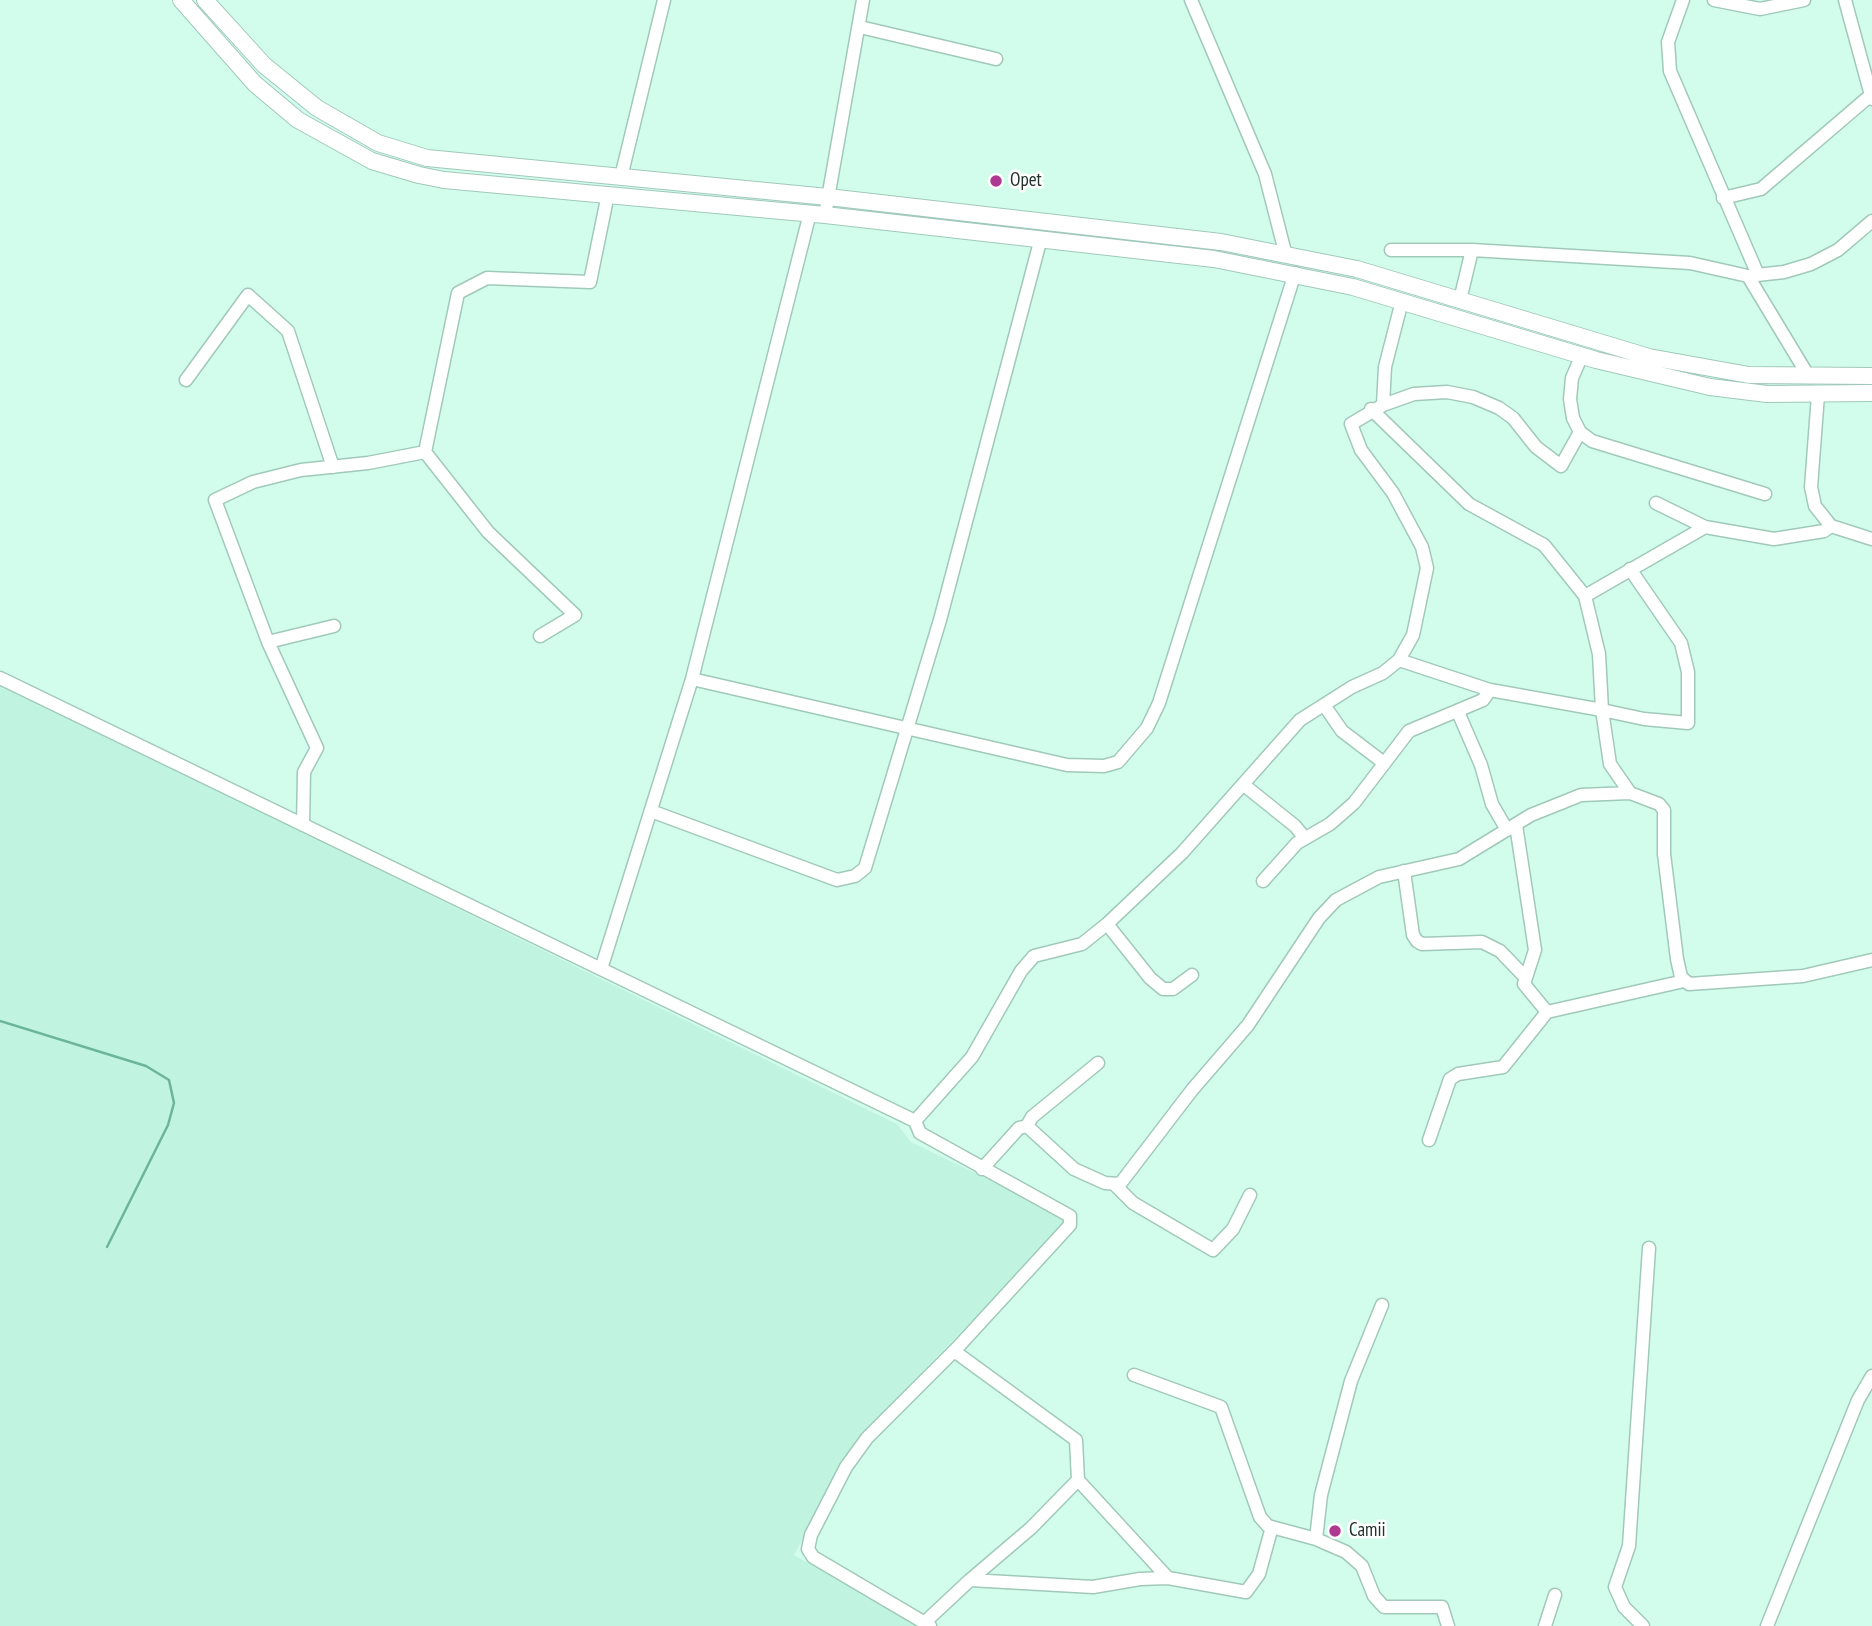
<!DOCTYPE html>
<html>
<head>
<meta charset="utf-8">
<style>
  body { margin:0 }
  canvas { display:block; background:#d2fded }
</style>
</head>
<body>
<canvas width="1872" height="1626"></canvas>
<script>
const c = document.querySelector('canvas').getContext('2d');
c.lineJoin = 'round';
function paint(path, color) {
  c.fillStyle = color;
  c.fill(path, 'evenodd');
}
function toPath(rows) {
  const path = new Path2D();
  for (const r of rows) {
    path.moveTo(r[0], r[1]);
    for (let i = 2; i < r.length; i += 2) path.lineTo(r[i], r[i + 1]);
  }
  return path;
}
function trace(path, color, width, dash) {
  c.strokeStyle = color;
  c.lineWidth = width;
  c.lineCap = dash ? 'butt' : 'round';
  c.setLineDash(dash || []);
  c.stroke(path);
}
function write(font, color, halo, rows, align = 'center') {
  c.font = font + ' "PT Sans Narrow",sans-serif';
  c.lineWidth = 5;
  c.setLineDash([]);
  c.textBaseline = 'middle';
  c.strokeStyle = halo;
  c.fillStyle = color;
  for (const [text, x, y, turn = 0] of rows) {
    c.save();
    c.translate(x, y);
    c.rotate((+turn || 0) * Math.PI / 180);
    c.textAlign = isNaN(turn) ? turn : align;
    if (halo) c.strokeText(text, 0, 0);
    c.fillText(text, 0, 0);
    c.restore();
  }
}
paint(toPath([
  [0,684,897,1124,911,1142,1060,1214,1065,1225,857,1439,794,1555,918,1626,0,1626]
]), '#c0f4e1');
trace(toPath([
  [0,1021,146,1066,169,1080,174,1103,168,1125,107,1247]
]), '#6cb49c', 2.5);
const minor = toPath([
  [1191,0,1265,174,1285,252],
  [1683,0,1668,42,1670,71,1758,275],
  [1714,0,1760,9,1804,0],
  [1845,0,1872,99],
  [860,27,996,59],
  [621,177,664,0],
  [1723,198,1761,189,1872,94],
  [825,215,863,0],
  [1391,250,1472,250],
  [1748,276,1809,377],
  [1460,300,1472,250,1690,263,1748,276,1784,272,1811,264,1838,250,1872,221],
  [1582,355,1572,378,1570,399,1573,418,1580,432,1592,441,1765,494],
  [186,380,248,295,288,331,333,467],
  [1818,395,1811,487,1815,506,1831,526,1872,539],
  [1383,405,1385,367,1402,301],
  [1371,409,1469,504,1544,545,1585,596],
  [1656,503,1705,527],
  [1630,569,1681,643,1688,672,1688,723,1644,719,1602,710,1610,764,1630,793],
  [540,636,575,615,488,532,425,452,458,293,487,278,590,282,608,194],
  [268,642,334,626],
  [1399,660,1490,690,1602,710,1599,654,1585,596,1705,527,1774,539,1824,531,1831,526],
  [0,678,915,1121],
  [692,679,1067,765,1104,766,1118,762,1147,728,1159,703,1295,273],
  [1324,705,1342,731,1384,763],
  [1458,712,1481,765,1492,804,1507,830],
  [1244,785,1295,826,1304,837],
  [651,811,837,880,855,876,865,868,940,620,1041,238],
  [303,825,304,772,317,748,268,642,215,500,253,482,301,470,368,463,425,452],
  [1516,825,1535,950,1524,984,1547,1012],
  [1404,871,1413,935,1417,941,1422,944,1482,942,1500,951,1524,976],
  [1263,881,1297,843,1330,824,1354,803,1409,731,1483,700,1490,690],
  [1107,924,1150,978,1163,989,1173,989,1192,975],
  [601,969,692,679,810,213],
  [1027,1126,1032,1117,1098,1063],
  [1429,1140,1450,1079,1458,1074,1503,1067,1547,1012,1684,981],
  [982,1169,1019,1128,1027,1126,1074,1169,1105,1183,1120,1184,1192,1090,1248,1025,1319,918,1336,900,1379,877,1459,859,1531,815,1581,795,1630,793,1659,804,1664,810,1664,854,1677,959,1681,977,1689,984,1803,976,1872,960],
  [1115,1185,1133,1203,1213,1250,1233,1229,1250,1195],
  [954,1351,1076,1440,1078,1480],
  [1134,1375,1221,1407,1260,1517,1268,1526,1316,1539,1321,1495,1351,1381,1382,1305],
  [1316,1539,1346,1552,1362,1566,1374,1596,1384,1607,1442,1607,1448,1626],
  [970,1580,1031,1528,1078,1480,1168,1578],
  [924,1623,970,1580,1093,1587,1140,1579,1168,1578,1246,1592,1259,1574,1272,1527],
  [930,1626,813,1557,808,1549,811,1535,846,1467,867,1438,958,1347,1070,1225,1070,1216,920,1133,915,1121,972,1057,1021,971,1034,956,1082,944,1107,924,1182,853,1300,720,1352,687,1383,673,1399,660,1413,635,1427,568,1422,547,1393,493,1361,450,1351,424,1383,405,1414,394,1447,392,1473,397,1499,408,1513,418,1536,447,1561,466,1580,432],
  [1545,1626,1555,1595],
  [1643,1626,1624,1607,1615,1587,1629,1546,1649,1248],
  [1767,1626,1858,1400,1872,1376]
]);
const major = toPath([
  [181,0,255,84,298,120,372,161,419,175,444,180,825,215,1214,259,1353,287,1596,360,1710,387,1767,394,1872,393],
  [205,0,264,65,317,108,378,143,427,158,828,197,1221,242,1357,269,1649,357,1749,375,1872,376]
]);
trace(minor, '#a0c9ba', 15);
trace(major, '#a0c9ba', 18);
trace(minor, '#fff', 12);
trace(major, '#fff', 16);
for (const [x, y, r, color] of [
  [996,181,7,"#ad3991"],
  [1335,1531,7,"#ad3991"]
]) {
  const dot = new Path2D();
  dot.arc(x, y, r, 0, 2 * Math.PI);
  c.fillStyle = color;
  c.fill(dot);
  trace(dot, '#fff', 2.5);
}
write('19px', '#22332d', '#fff', [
  ["Opet",1010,181],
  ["Camii",1349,1531]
], 'left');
</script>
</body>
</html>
